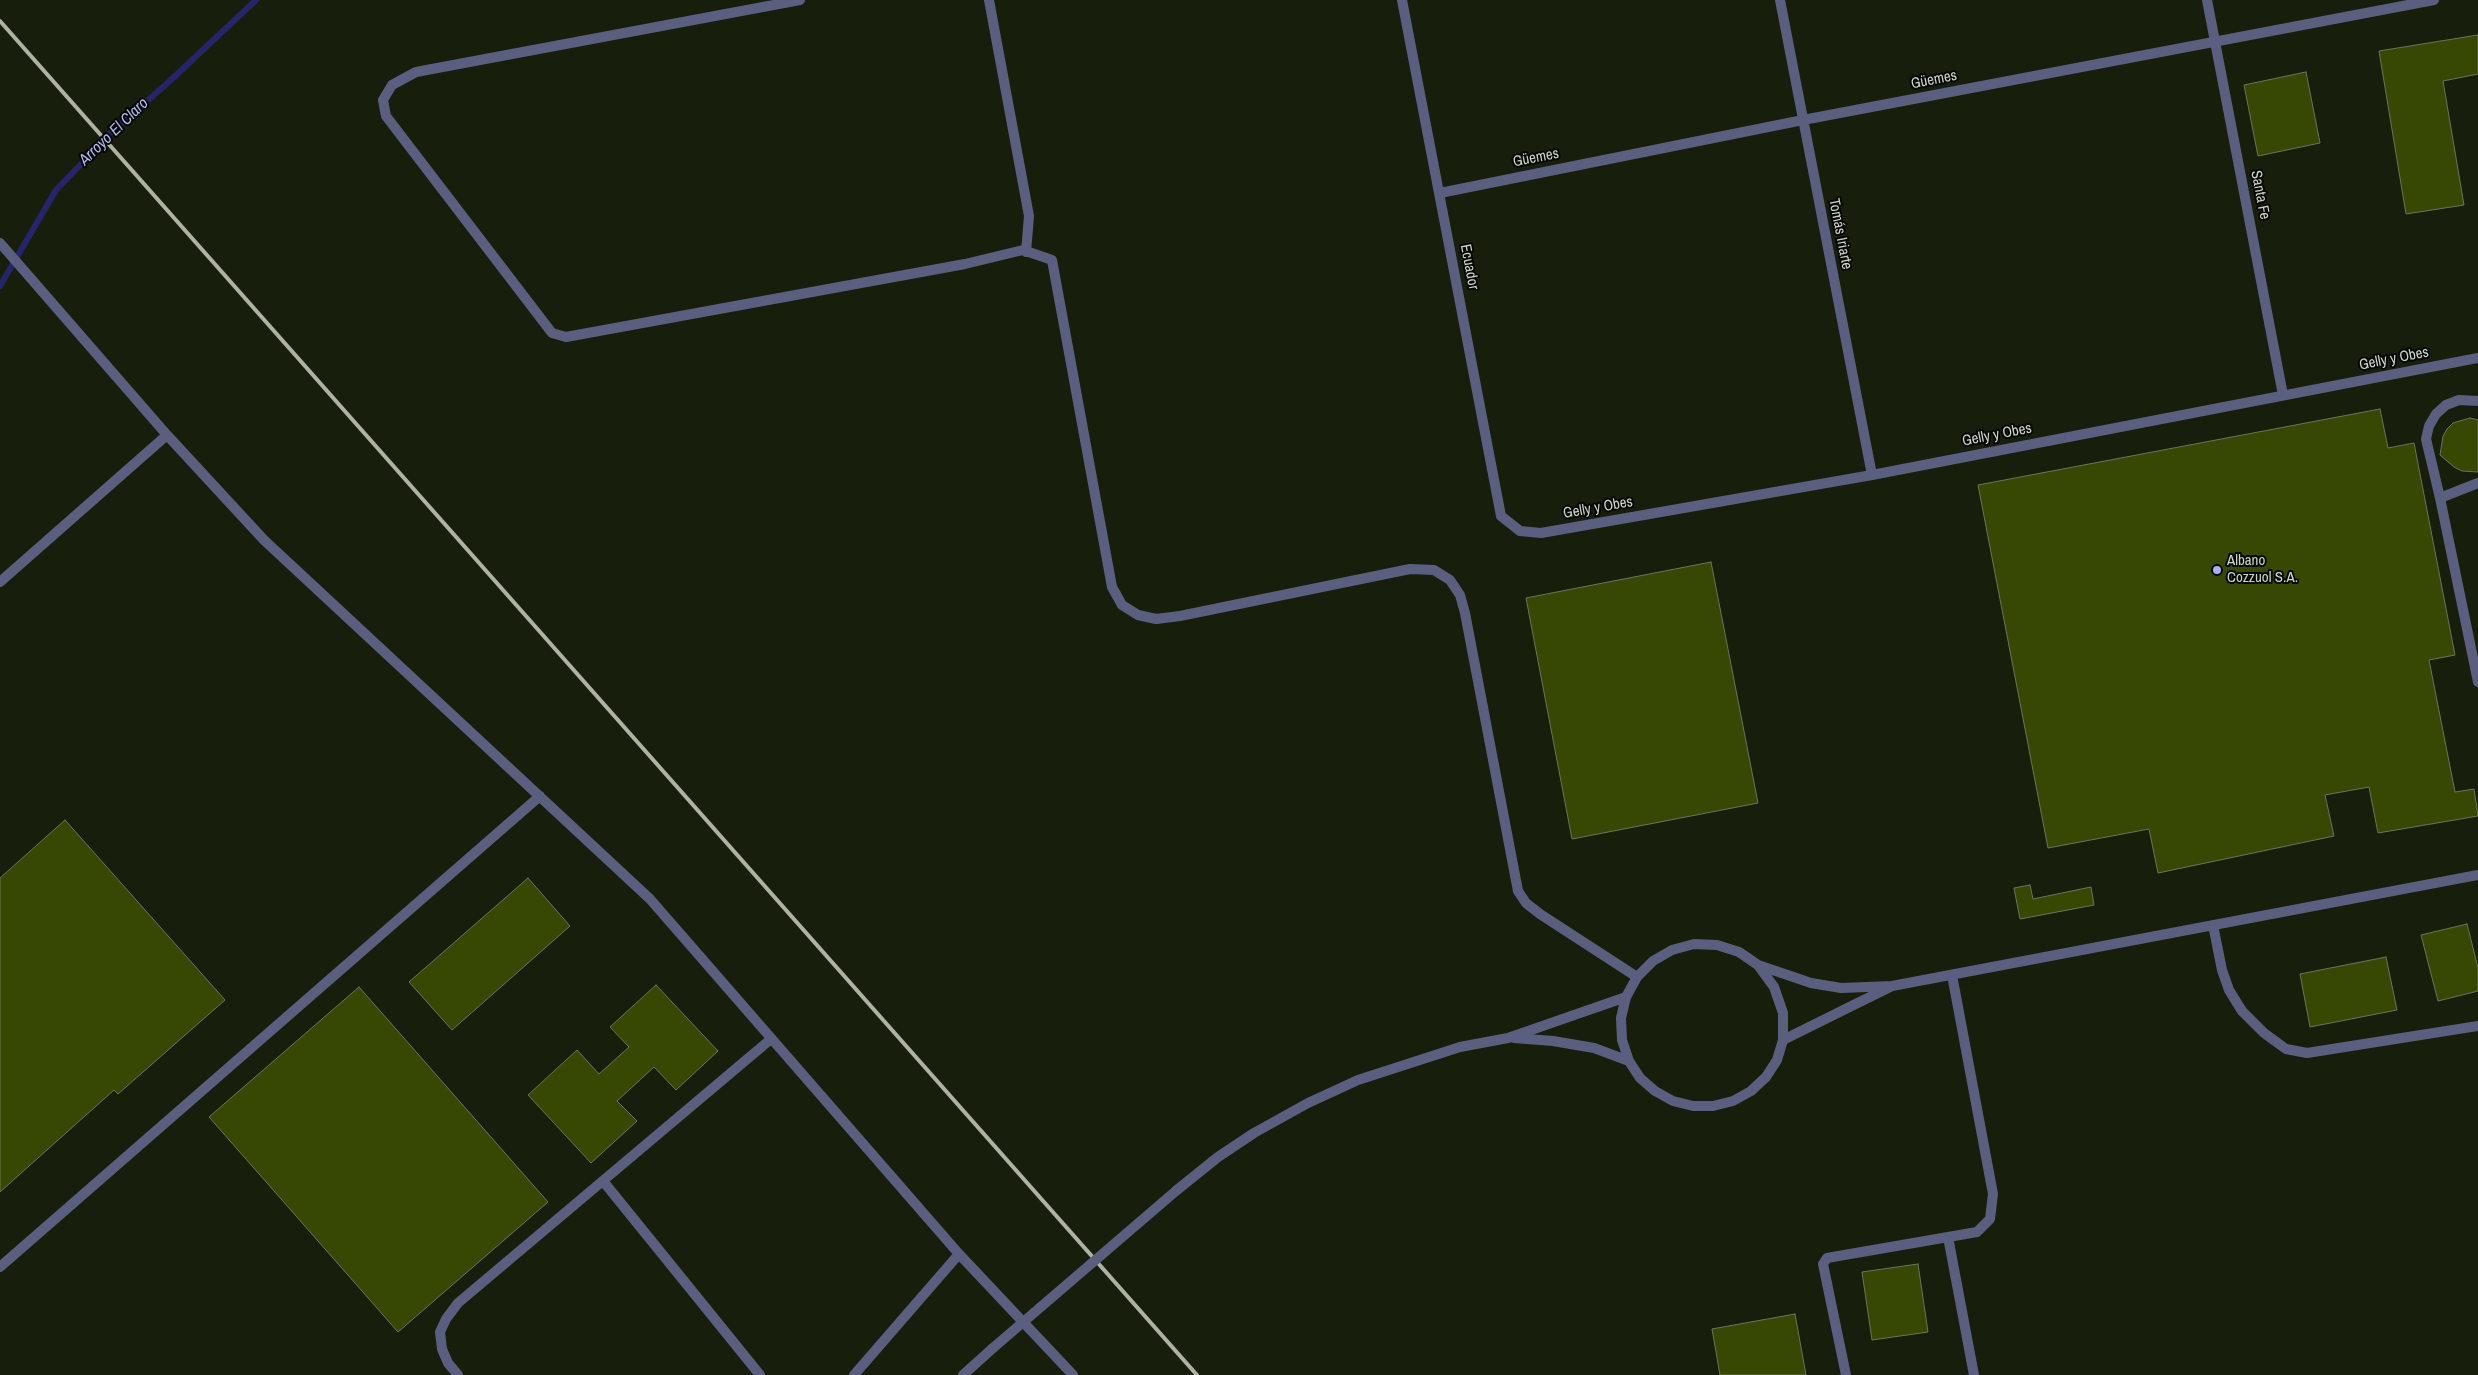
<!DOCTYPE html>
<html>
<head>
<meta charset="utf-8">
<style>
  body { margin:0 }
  canvas { display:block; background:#181e0c }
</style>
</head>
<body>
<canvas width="2478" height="1375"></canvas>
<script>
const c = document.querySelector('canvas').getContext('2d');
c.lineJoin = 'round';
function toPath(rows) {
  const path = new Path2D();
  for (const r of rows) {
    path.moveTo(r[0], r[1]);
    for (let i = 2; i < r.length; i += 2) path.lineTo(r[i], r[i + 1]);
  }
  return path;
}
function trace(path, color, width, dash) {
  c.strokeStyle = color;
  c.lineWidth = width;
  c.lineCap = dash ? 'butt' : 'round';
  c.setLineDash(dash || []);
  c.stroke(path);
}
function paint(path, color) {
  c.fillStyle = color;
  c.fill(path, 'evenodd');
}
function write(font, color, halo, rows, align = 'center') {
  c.font = font + ' "Archivo Narrow",sans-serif';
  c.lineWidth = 4;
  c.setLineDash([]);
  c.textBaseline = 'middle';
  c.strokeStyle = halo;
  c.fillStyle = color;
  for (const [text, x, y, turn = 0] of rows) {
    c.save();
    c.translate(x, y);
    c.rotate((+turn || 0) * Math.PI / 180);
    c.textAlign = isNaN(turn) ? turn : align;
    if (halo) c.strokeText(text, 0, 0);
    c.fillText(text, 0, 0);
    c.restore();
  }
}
trace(toPath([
  [0,286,56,190,114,130,172,79,256,0]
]), '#272569', 6);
const building = toPath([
  [2478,35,2478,74,2443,81,2464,205,2406,214,2379,51,2478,35],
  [2306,72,2320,143,2258,156,2244,85,2306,72],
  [2380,409,2388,448,2414,443,2455,655,2429,660,2455,792,2474,789,2478,816,2378,833,2369,787,2325,795,2334,836,2158,873,2149,829,2048,848,1978,485,2380,409],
  [2470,418,2478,420,2478,472,2462,471,2454,467,2440,455,2443,436,2447,429,2453,423,2470,418],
  [1711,562,1758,803,1572,839,1526,598,1711,562],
  [65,820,225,1000,118,1094,114,1090,0,1192,0,878,65,820],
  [528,878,570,926,452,1030,409,982,528,878],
  [2030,885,2033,899,2091,887,2094,905,2020,919,2014,888,2030,885],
  [2467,924,2478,968,2478,991,2438,1001,2421,935,2467,924],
  [2386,957,2397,1010,2310,1027,2300,974,2386,957],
  [656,985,718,1051,676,1090,654,1067,617,1101,637,1121,591,1163,528,1095,577,1050,599,1074,629,1047,610,1027,656,985],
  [359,987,548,1202,398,1332,209,1117,359,987],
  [1918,1264,1928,1332,1872,1340,1862,1272,1918,1264],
  [1795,1314,1806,1375,1720,1375,1712,1329,1795,1314]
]);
paint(building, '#364802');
trace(building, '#6b745e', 1);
trace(toPath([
  [800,0,416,72,392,85,383,100,386,116,552,333,566,337,965,264,1023,250,1052,260,1112,587,1122,605,1138,615,1156,619,1180,616,1410,569,1434,570,1450,580,1460,595,1465,613,1518,891,1526,903,1540,914,1637,977],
  [989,0,1029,216,1026,252],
  [0,243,167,435,264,540,650,899,959,1254,1073,1375],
  [2478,401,2459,400,2446,405,2436,414,2429,426,2426,439,2440,498,2478,483],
  [2440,498,2478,682],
  [0,582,167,435],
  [2213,925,2222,970,2229,990,2242,1011,2264,1033,2286,1049,2307,1053,2478,1026],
  [1758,965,1774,987,1783,1013,1783,1040,1777,1060,1766,1077,1751,1091,1733,1101,1713,1106,1693,1106,1673,1101,1655,1091,1640,1078,1629,1061,1622,1040,1621,1018,1626,997,1637,977,1653,961,1672,950,1694,944,1717,945,1739,952,1758,965,1811,983,1841,988,1892,986,1783,1040],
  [1892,986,2478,875],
  [1514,1038,1553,1041,1594,1048,1629,1061],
  [603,1181,760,1375],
  [1177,1190,1218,1157,1254,1133,1308,1103,1358,1080,1460,1047,1508,1038,1626,997],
  [1948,1237,1974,1375],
  [0,1267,540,796],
  [458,1375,448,1363,442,1349,440,1332,446,1319,458,1303,771,1039],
  [854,1375,959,1254],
  [963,1375,993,1348],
  [1846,1375,1823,1264,1827,1258,1977,1232,1990,1219,1993,1194,1952,975]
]), '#5b5f7f', 10);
trace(toPath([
  [1402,0,1501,516,1520,531,1541,533,1872,475,2478,358],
  [1780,0,1872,475],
  [2207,0,2283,395],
  [1440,193,1803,120,2434,0]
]), '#5b5f7f', 10);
trace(toPath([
  [0,21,1197,1375]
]), '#adb2a5', 4);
trace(toPath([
  [993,1348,1177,1190]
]), '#5b5f7f', 10);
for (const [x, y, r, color] of [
  [2217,570,5,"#a8b0fc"]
]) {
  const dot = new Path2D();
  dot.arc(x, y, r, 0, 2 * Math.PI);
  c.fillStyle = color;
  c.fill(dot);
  trace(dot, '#050702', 2);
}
write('15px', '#cfd4c8', '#050702', [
  ["Güemes",1934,80,-11],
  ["Güemes",1536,158,-11],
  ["Santa Fe",2260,195,79],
  ["Tomás Iriarte",1840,234,79],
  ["Ecuador",1469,267,79],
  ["Gelly y Obes",2394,359,-11],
  ["Gelly y Obes",1997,435,-11],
  ["Gelly y Obes",1598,508,-10]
]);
write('15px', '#cfd4c8', '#050702', [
  ["Albano",2227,561],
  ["Cozzuol S.A.",2227,578]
], 'left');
write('italic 16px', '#b1b9f6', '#050702', [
  ["Arroyo El Claro",114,132,-44]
]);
</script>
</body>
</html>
